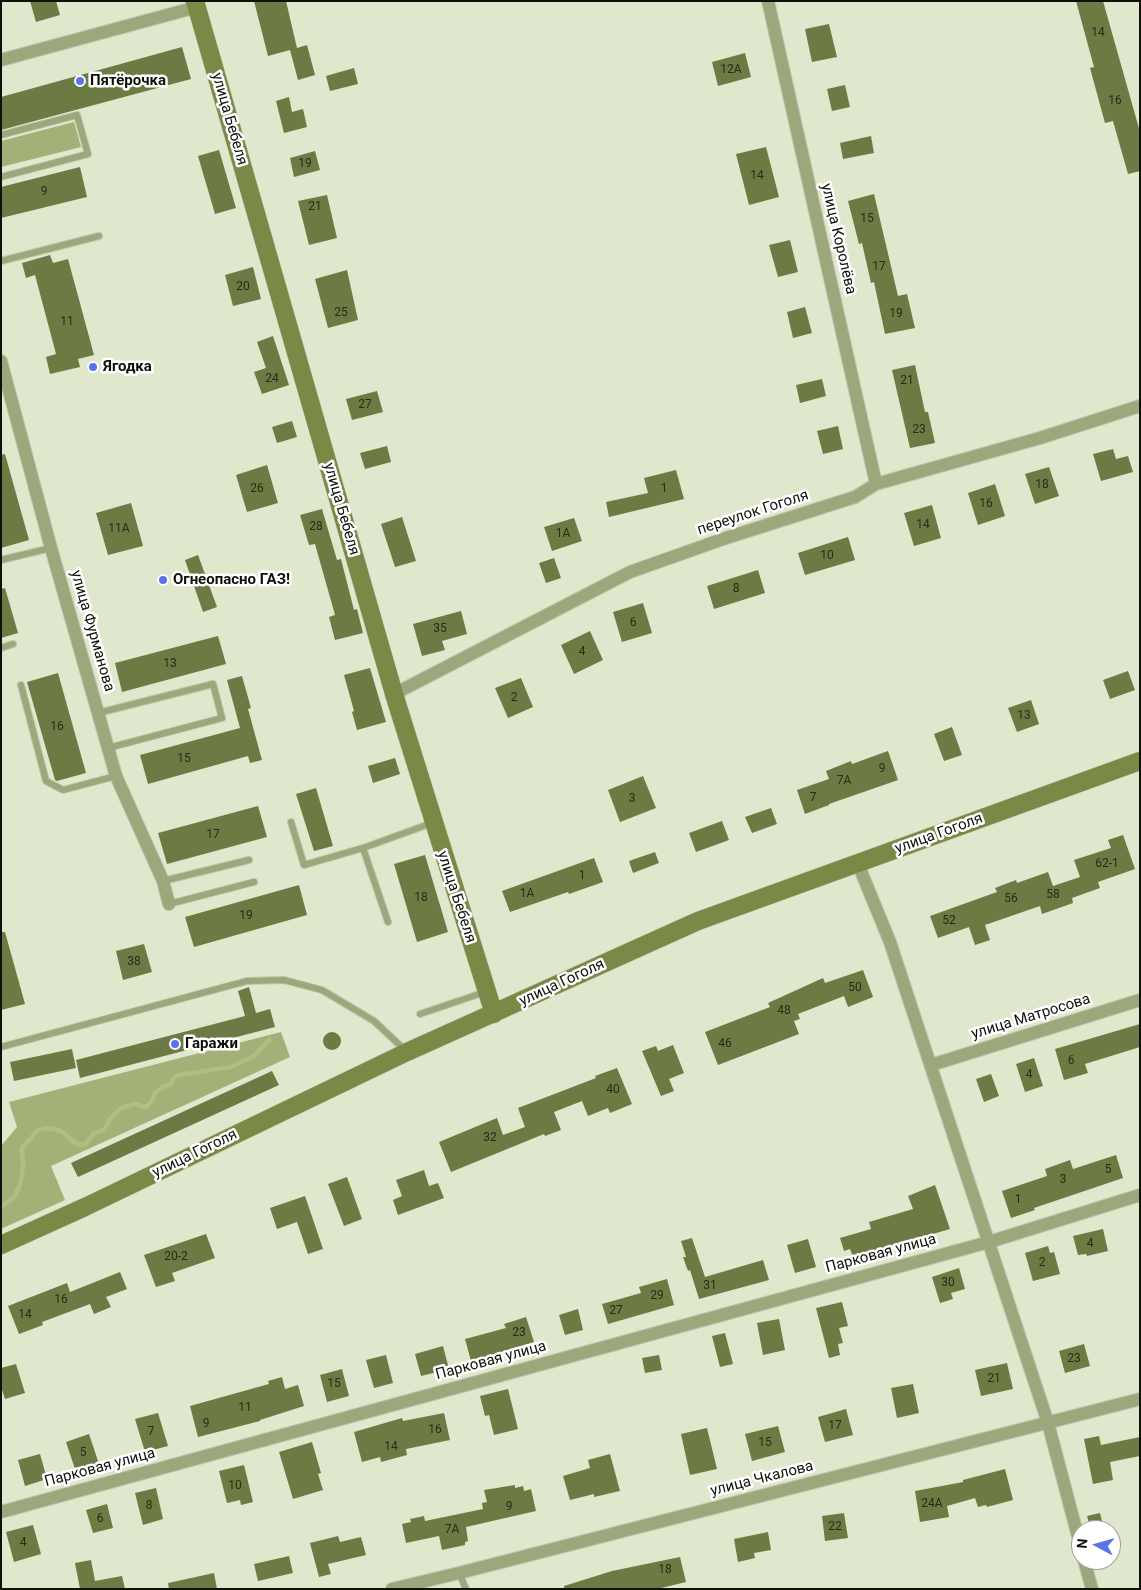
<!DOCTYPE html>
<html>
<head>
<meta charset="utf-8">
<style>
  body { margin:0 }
  #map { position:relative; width:1141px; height:1590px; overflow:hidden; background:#dfe7cc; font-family:Roboto,sans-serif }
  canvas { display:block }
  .frame { position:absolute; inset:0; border:2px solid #0e1108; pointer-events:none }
  .north { position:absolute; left:1071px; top:1520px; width:50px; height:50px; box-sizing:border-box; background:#fff; border:1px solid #9fa09c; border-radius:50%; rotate:276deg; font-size:14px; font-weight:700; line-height:20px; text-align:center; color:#0e1108 }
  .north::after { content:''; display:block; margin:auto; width:18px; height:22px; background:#5b73e9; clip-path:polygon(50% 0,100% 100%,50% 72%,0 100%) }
</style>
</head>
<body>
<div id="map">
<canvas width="1141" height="1590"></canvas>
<div class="frame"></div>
<div class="north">N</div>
</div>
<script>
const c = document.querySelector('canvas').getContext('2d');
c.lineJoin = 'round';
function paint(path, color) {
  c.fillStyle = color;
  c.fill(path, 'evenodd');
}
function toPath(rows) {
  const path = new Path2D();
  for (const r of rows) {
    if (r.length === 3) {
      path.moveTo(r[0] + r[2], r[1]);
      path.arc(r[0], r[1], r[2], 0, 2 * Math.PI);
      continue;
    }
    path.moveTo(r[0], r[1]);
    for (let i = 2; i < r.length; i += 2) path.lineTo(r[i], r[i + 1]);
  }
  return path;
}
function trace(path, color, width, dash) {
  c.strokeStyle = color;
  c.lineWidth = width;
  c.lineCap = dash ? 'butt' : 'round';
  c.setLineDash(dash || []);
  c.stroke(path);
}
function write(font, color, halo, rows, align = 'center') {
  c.font = font + ' Roboto,sans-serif';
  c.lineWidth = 5;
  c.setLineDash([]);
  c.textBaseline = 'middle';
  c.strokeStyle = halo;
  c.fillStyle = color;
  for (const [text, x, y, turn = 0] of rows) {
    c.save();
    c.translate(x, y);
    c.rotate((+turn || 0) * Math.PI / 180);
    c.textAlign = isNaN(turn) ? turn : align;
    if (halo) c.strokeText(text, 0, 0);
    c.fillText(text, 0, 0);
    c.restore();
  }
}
paint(toPath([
  [74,122,81,147,1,167,1,141],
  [281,1032,290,1057,51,1166,65,1200,1,1229,1,1146,17,1127,9,1102]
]), '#a1b177');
trace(toPath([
  [1,1207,14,1197,20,1185,23,1167,22,1148,38,1130,47,1128,58,1130,64,1133,76,1144,85,1145,93,1134,105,1129,110,1119,121,1108,135,1104,146,1107,152,1101,155,1093,163,1087,170,1085,174,1078,178,1075,231,1067,254,1056,269,1040]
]), '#aebf84', 4.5);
paint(toPath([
  [30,1,56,1,60,15,36,22],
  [254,1,286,1,297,48,307,45,315,75,298,80,290,50,268,56],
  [1076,1,1103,1,1140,132,1140,171,1128,174,1113,121,1105,123,1090,68,1094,67],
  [829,24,837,57,812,62,805,29],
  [182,47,191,79,1,130,1,97],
  [745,53,751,77,718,86,712,62],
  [354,68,358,84,330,91,326,76],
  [845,85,850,107,832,111,827,89],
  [289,97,292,112,303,109,307,127,284,133,276,101],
  [871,136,874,153,843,159,840,143],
  [766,147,779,197,749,205,736,154],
  [219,150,236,208,215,214,198,156],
  [315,151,320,170,294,177,290,158],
  [80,167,87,197,1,218,1,187],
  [874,194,898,296,907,294,915,328,885,334,874,282,871,283,862,243,859,244,848,201],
  [327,195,337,238,309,245,298,201],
  [790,240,798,272,778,277,769,245],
  [50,255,53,263,68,259,94,355,78,359,80,367,50,374,46,357,56,354,35,275,26,278,22,263],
  [253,267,261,299,233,306,225,275],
  [347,270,358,320,328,328,315,279],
  [805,307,812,333,793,338,787,312],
  [273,336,289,385,262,394,254,372,266,368,257,342],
  [915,365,925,412,928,412,935,443,910,448,892,370],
  [822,379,826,396,800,403,796,385],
  [377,391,383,412,352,420,346,399],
  [292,421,297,437,277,443,272,427],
  [838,426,843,449,823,454,817,431],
  [387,446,391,462,365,469,360,453],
  [1113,449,1116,459,1128,456,1133,472,1101,481,1093,454],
  [5,454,29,540,1,548,1,455],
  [267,465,278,503,247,512,236,475],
  [1049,467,1059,496,1035,504,1025,474],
  [676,470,684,499,609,517,606,502,648,493,644,478],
  [995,484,1005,516,978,525,968,493],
  [131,503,143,546,108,555,96,513],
  [932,505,941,538,914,546,904,513],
  [322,509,337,560,341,559,354,610,357,609,363,633,335,640,329,617,335,615,315,544,309,545,300,515],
  [402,517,416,561,395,567,381,524],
  [574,518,582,541,552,551,544,527],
  [848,537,855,560,805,575,798,553],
  [198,555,217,607,203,612,185,560],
  [554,558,561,578,546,583,539,563],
  [758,570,765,593,714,609,707,586],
  [5,588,18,633,1,638,1,589],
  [643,603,652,633,622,642,613,612],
  [461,611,467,634,442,641,445,650,422,656,413,624],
  [590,631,603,660,574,674,561,645],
  [218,636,226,664,122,692,115,663],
  [370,668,386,722,357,730,352,712,354,711,344,675],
  [1128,671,1135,690,1110,699,1103,680],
  [58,673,86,773,57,781,55,780,27,682],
  [242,676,251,708,248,709,262,760,250,763,248,756,148,784,140,755,240,728,227,680],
  [521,678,533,707,508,718,495,688],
  [1031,700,1039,724,1017,732,1008,708],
  [952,727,962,755,944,761,934,734],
  [888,751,898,780,829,804,829,805,805,814,797,790,829,779,826,771,851,761,852,764],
  [395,758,400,774,373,783,368,766],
  [643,776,656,808,620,822,608,790],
  [316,788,333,846,314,851,296,794],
  [258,806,267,837,167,864,158,833],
  [771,808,777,824,752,833,745,817],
  [722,821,729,840,696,852,689,833],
  [1123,835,1135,869,1098,882,1100,888,1072,898,1073,903,1042,914,1040,906,985,925,990,940,975,945,969,927,938,938,930,916,997,892,995,888,1016,880,1017,883,1048,872,1053,886,1080,877,1074,860,1111,848,1108,840],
  [655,852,659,863,633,873,629,861],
  [425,855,448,932,417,942,394,864],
  [594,858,603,882,569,894,568,892,510,912,502,891],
  [299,885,307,915,194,947,185,917],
  [1,932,5,932,25,1004,1,1010],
  [144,944,152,972,123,980,116,951],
  [863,970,873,997,848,1007,844,996,798,1014,800,1019,794,1021,799,1034,718,1065,705,1032,770,1007,768,1003,823,978,825,983],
  [249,987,256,1013,270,1009,275,1027,80,1078,76,1060,245,1016,238,991],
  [1140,1024,1140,1047,1085,1064,1088,1073,1064,1080,1055,1049],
  [332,1041,9],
  [673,1045,684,1073,669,1079,674,1091,661,1096,642,1051,656,1046,658,1051],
  [72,1049,76,1068,14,1081,10,1062],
  [1034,1058,1043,1086,1025,1092,1016,1064],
  [617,1068,632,1104,610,1113,608,1108,588,1116,582,1101,554,1112,561,1130,545,1136,544,1134,451,1172,439,1142,497,1118,503,1135,525,1127,518,1108,596,1078,595,1076],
  [272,1071,279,1085,78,1177,71,1163],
  [991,1074,999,1096,984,1102,976,1079],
  [1116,1155,1123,1178,1034,1208,1035,1210,1011,1218,1002,1191,1047,1176,1045,1169,1070,1160,1073,1169],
  [424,1170,429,1186,438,1183,444,1198,398,1215,393,1200,402,1196,396,1180],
  [347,1177,362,1219,344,1226,328,1184],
  [935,1185,950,1229,853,1257,850,1249,844,1251,840,1238,871,1229,869,1222,913,1209,908,1196],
  [305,1196,323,1249,308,1254,297,1222,277,1229,270,1208],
  [1103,1229,1108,1251,1087,1256,1086,1254,1078,1255,1073,1236],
  [206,1234,215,1258,172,1273,175,1281,156,1287,144,1255],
  [692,1238,705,1277,763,1260,769,1280,699,1299,690,1270,688,1271,683,1257,686,1257,681,1241],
  [808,1239,816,1267,795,1273,787,1245],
  [1048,1246,1050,1253,1054,1252,1060,1274,1033,1281,1025,1253],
  [959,1268,965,1289,951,1293,953,1299,940,1303,932,1277],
  [120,1272,127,1289,106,1297,111,1307,94,1314,90,1304,42,1322,43,1325,19,1334,8,1306,67,1283,70,1292],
  [667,1279,674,1305,608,1324,602,1304,641,1293,639,1287],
  [842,1302,848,1326,839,1328,843,1343,838,1344,840,1355,829,1358,816,1308],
  [578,1309,583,1330,565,1335,559,1315],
  [526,1317,534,1342,471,1361,465,1339,506,1328,504,1324],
  [779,1319,785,1350,763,1355,757,1323],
  [725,1333,733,1364,720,1367,712,1336],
  [1084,1344,1090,1366,1065,1373,1059,1351],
  [443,1346,449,1369,421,1376,415,1354],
  [386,1355,393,1383,374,1388,366,1360],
  [659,1355,662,1370,645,1373,642,1358],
  [1007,1363,1013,1389,981,1396,975,1370],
  [16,1364,25,1393,5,1399,1,1387,1,1368],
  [342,1369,349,1396,327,1402,320,1375],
  [282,1377,285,1389,298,1385,304,1406,260,1420,260,1421,198,1437,190,1406,269,1384,268,1381],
  [913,1384,919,1413,897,1418,891,1388],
  [508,1389,518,1429,494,1435,489,1415,485,1416,480,1396],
  [846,1409,853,1435,825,1442,818,1417],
  [158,1413,168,1446,145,1452,135,1419],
  [444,1413,450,1440,406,1449,407,1455,381,1462,380,1457,362,1462,354,1432,402,1418,403,1421],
  [778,1426,785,1452,752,1461,745,1434],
  [707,1428,717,1469,690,1475,681,1434],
  [89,1434,99,1464,76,1472,66,1442],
  [1099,1436,1101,1445,1140,1437,1140,1456,1110,1462,1113,1480,1093,1484,1084,1439],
  [312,1442,321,1473,318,1474,323,1490,293,1499,279,1452],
  [40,1454,47,1479,25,1486,18,1460],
  [610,1454,620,1491,594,1497,594,1494,570,1500,563,1476,590,1468,588,1460],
  [244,1465,253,1502,241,1505,240,1500,227,1503,219,1471],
  [1005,1469,1013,1500,987,1507,986,1505,978,1507,975,1498,947,1506,949,1517,920,1522,915,1491,963,1482,963,1480],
  [515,1485,515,1488,523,1486,524,1491,531,1489,536,1511,466,1527,468,1541,465,1542,465,1545,442,1550,439,1536,406,1543,402,1524,411,1522,410,1519,424,1516,425,1521,483,1509,482,1503,487,1502,484,1490],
  [156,1488,163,1519,143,1525,135,1493],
  [107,1504,113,1528,93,1533,86,1510],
  [844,1513,848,1538,825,1541,822,1516],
  [1100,1513,1104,1530,1091,1530,1087,1516],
  [33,1525,41,1554,14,1562,6,1532],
  [768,1532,771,1550,754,1553,755,1558,738,1562,734,1539],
  [338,1536,340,1542,361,1537,366,1555,328,1564,331,1574,319,1577,310,1543],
  [289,1556,293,1573,258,1581,254,1564],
  [680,1557,686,1582,657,1589,564,1589,564,1586,612,1571],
  [91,1560,95,1581,122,1576,125,1589,80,1589,75,1563],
  [214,1573,217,1589,169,1589,168,1583]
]), '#6c7b43');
const lane = toPath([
  [1,135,77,115,88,154,1,177],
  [1,261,99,236],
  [1,560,51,548],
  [1,648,13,644],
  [21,685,46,781,63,790,116,776],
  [98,713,213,684,222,718,108,748],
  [291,822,304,865,363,848,432,823],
  [363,848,388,922],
  [163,881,249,860],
  [169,904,254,882],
  [420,1014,485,992],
  [1,1047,247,981,284,980,322,990,374,1021,406,1051],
  [459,1573,466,1589]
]);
const street = toPath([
  [768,1,876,484],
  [1,60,197,7],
  [1,361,51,548,116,776,163,881,169,904],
  [394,694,630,572,726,538,855,497,876,484,1040,438,1140,406],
  [858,864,890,942,1048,1423,1081,1548],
  [931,1065,1140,1000],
  [1,1512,989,1242,1140,1195],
  [1084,1560,1092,1589],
  [392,1589,459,1573,1140,1399]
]);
const secondary = toPath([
  [195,1,394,694,494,1014],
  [1,1245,85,1207,407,1052,698,921,1140,761]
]);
trace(lane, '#bec5ad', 8);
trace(street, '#bec5ad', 14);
trace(secondary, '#bec5ad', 19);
trace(lane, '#9ba87b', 6);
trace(street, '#9ba87b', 12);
trace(secondary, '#788a45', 18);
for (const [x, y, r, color] of [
  [80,81,5,"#5b73e9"],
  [93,367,5,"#5b73e9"],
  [163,580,5,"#5b73e9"],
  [175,1044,5,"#5b73e9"]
]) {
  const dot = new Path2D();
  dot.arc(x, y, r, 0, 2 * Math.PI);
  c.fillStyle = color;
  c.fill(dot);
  trace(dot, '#fff', 2);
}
write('12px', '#262c17', null, [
  ["14",1098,33],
  ["12А",731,70],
  ["16",1115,101],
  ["19",305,164],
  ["14",757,176],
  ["9",44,192],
  ["21",315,207],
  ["15",867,219],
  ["17",879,267],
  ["20",243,287],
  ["25",341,313],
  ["19",896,314],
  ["11",67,322],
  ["24",272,379],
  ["21",907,381],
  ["27",365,405],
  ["23",919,430],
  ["18",1042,485],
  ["26",257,489],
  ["1",664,489],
  ["16",986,504],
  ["14",923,525],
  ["28",316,527],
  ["11А",119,529],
  ["1А",563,534],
  ["10",827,556],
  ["8",736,589],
  ["6",633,623],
  ["35",440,629],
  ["4",582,652],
  ["13",170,664],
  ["2",514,698],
  ["13",1024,716],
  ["16",57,727],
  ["15",184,759],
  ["9",882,769],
  ["7А",844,781],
  ["7",813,798],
  ["3",632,799],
  ["17",213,835],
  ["62-1",1107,864],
  ["1",582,876],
  ["1А",527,894],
  ["58",1053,895],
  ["18",421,898],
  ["56",1011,899],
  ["19",246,916],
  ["52",949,921],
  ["38",134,962],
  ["50",855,988],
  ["48",784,1011],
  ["46",725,1044],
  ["6",1071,1061],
  ["4",1029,1075],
  ["40",613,1090],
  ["32",490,1138],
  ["5",1108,1170],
  ["3",1063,1180],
  ["1",1018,1200],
  ["4",1090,1244],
  ["20-2",176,1257],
  ["2",1042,1263],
  ["30",948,1283],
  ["31",710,1286],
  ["29",657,1296],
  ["16",61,1300],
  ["27",616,1311],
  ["14",25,1315],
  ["23",519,1333],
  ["23",1074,1359],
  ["21",994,1379],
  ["15",334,1384],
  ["11",245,1408],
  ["9",206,1424],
  ["17",835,1426],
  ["16",435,1430],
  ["7",151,1432],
  ["15",765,1443],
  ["14",391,1447],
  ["5",83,1453],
  ["10",235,1486],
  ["24А",932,1504],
  ["8",149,1506],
  ["9",509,1507],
  ["6",100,1519],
  ["22",835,1527],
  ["7А",452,1530],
  ["4",23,1543],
  ["18",665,1570]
]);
write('bold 15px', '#0e1108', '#fff', [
  ["Пятёрочка",90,81],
  ["Ягодка",103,367],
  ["Огнеопасно ГАЗ!",173,580],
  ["Гаражи",185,1044]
], 'left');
write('15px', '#0e1108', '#fff', [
  ["улица Бебеля",229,119,74],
  ["улица Королёва",838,239,77],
  ["улица Бебеля",341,509,74],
  ["переулок Гоголя",753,513,-18],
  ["улица Фурманова",92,631,74],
  ["улица Гоголя",939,834,-20],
  ["улица Бебеля",456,897,72],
  ["улица Гоголя",562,983,-25],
  ["улица Матросова",1031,1017,-17],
  ["улица Гоголя",195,1154,-26],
  ["Парковая улица",881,1254,-15],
  ["Парковая улица",491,1361,-15],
  ["Парковая улица",100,1468,-15],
  ["улица Чкалова",762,1479,-14]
]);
</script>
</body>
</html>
